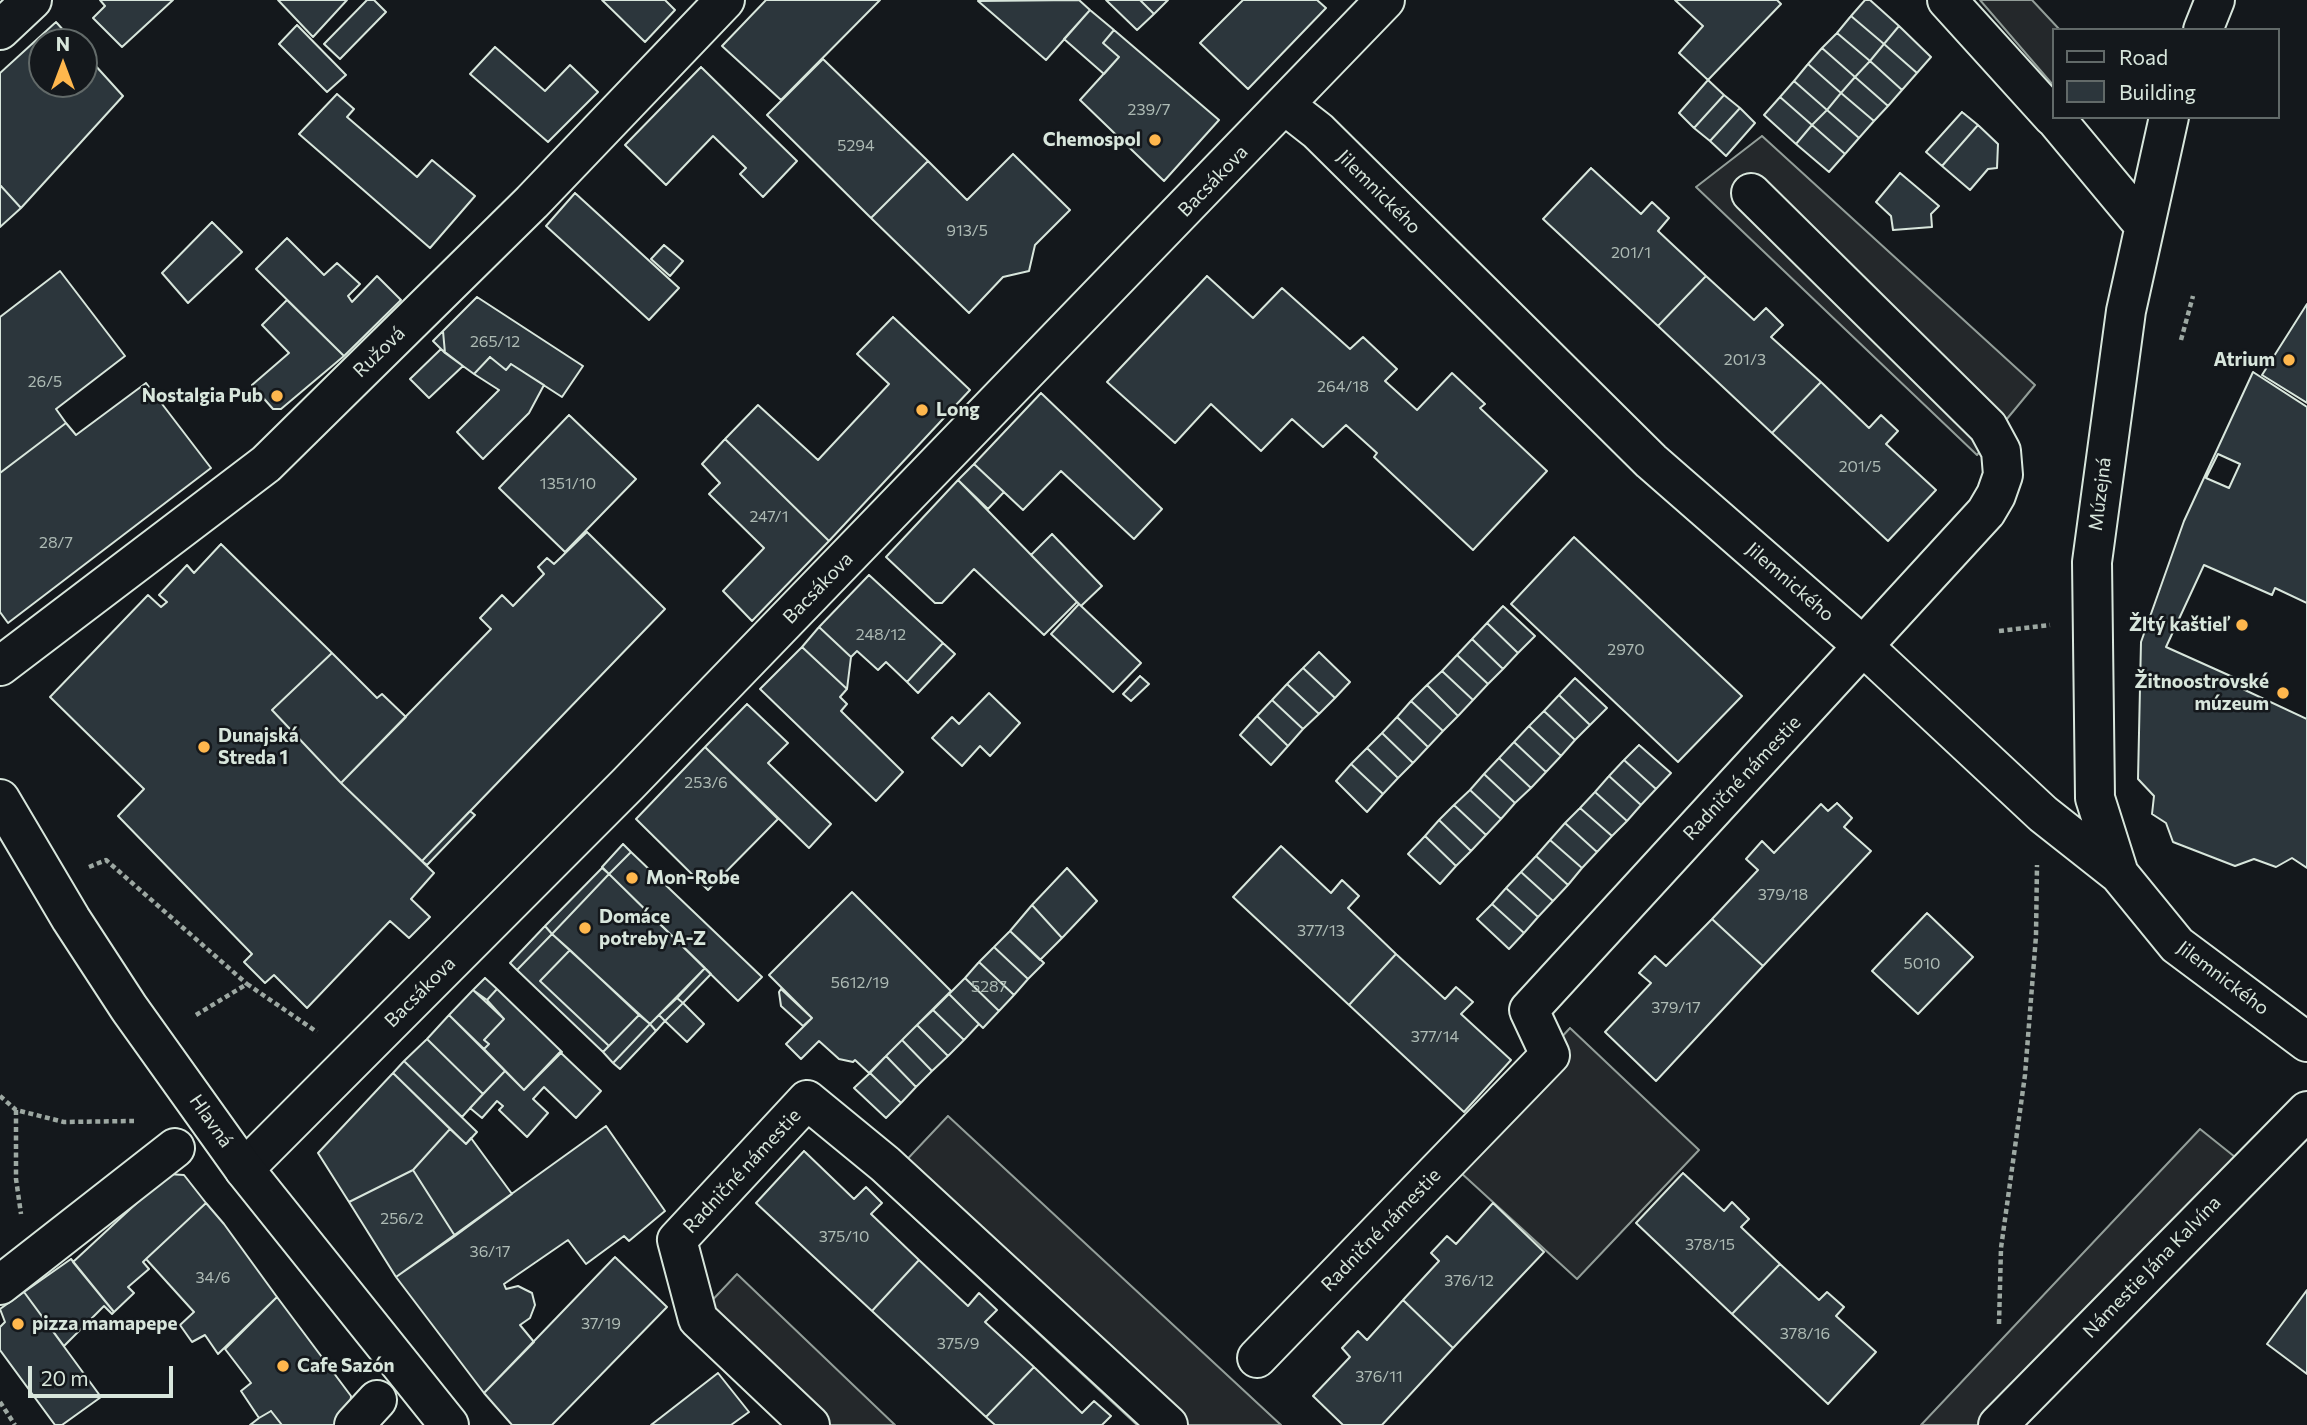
<!DOCTYPE html>
<html>
<head>
<meta charset="utf-8">
<style>
  body { margin:0 }
  #map { position:relative; width:2307px; height:1425px; overflow:hidden; background:#14181c; font-family:Commissioner,sans-serif }
  canvas { display:block }
  .legend { position:absolute; left:2052px; top:28px; width:228px; height:91px; box-sizing:border-box; background:#14181c; border:2px solid #626a69; margin:0; padding:9px 12px; list-style:none; font-size:21px; color:#d8e6dc }
  .legend li { display:flex; align-items:center; gap:14px; height:35px }
  .legend b { width:35px; border:2px solid #626a69 }
  .north { position:absolute; left:28px; top:28px; width:70px; height:70px; box-sizing:border-box; background:#14181c; border:2px solid #626a69; border-radius:50%; rotate:0deg; font-size:19px; font-weight:700; line-height:28px; text-align:center; color:#d8e6dc }
  .north::after { content:''; display:block; margin:auto; width:24px; height:32px; background:#ffb74d; clip-path:polygon(50% 0,100% 100%,50% 72%,0 100%) }
  .scale { position:absolute; left:28px; top:1366px; width:145px; height:32px; box-sizing:border-box; border:4px solid #d8e6dc; border-top:0; padding-left:9px; font-size:21px; line-height:24px; white-space:nowrap; color:#d8e6dc; -webkit-text-stroke:5px #14181c; paint-order:stroke }
</style>
</head>
<body>
<div id="map">
<canvas width="2307" height="1425"></canvas>
<ul class="legend">
<li><b style="height:9px;background:#14181c"></b>Road</li>
<li><b style="height:19px;background:#2c363c"></b>Building</li>
</ul>
<div class="north">N</div>
<div class="scale">20 m</div>
</div>
<script>
const c = document.querySelector('canvas').getContext('2d');
c.lineJoin = 'round';
function paint(path, color) {
  c.fillStyle = color;
  c.fill(path, 'evenodd');
}
function toPath(rows) {
  const path = new Path2D();
  for (const r of rows) {
    path.moveTo(r[0], r[1]);
    for (let i = 2; i < r.length; i += 2) path.lineTo(r[i], r[i + 1]);
  }
  return path;
}
function trace(path, color, width, dash) {
  c.strokeStyle = color;
  c.lineWidth = width;
  c.lineCap = dash ? 'butt' : 'round';
  c.setLineDash(dash || []);
  c.stroke(path);
}
function write(font, color, halo, rows, align = 'center') {
  c.font = font + ' Commissioner,sans-serif';
  c.lineWidth = 5;
  c.setLineDash([]);
  c.textBaseline = 'middle';
  c.strokeStyle = halo;
  c.fillStyle = color;
  for (const [text, x, y, turn = 0] of rows) {
    c.save();
    c.translate(x, y);
    c.rotate((+turn || 0) * Math.PI / 180);
    c.textAlign = isNaN(turn) ? turn : align;
    if (halo) c.strokeText(text, 0, 0);
    c.fillText(text, 0, 0);
    c.restore();
  }
}
const parking = toPath([
  [1980,0,2032,0,2060,30,2053,30,2053,85,1980,0],
  [1762,136,2035,385,1977,455,1696,187,1762,136],
  [1570,1028,1699,1150,1577,1279,1448,1161,1570,1028],
  [948,1116,1281,1425,1137,1425,881,1187,948,1116],
  [2200,1129,2235,1157,1986,1425,1921,1425,2200,1129],
  [737,1274,895,1425,826,1425,704,1309,737,1274]
]);
paint(parking, '#24282b');
trace(parking, '#939e99', 2);
const building = toPath([
  [100,0,173,0,122,47,93,18,105,6,100,0],
  [278,0,347,0,313,37,278,0],
  [367,0,374,0,386,12,340,59,324,44,367,0],
  [602,0,665,0,675,10,645,42,602,0],
  [766,0,880,0,781,100,722,46,766,0],
  [1079,0,1090,10,1046,60,978,1,1079,0],
  [1106,0,1140,0,1154,14,1137,30,1106,0],
  [1140,0,1168,0,1154,14,1140,0],
  [1243,0,1317,0,1326,8,1248,89,1200,43,1243,0],
  [1675,0,1777,0,1781,4,1708,80,1679,53,1703,26,1675,0],
  [1865,0,1870,0,1899,26,1884,44,1851,16,1865,0],
  [1090,10,1114,30,1103,43,1119,57,1104,74,1064,39,1090,10],
  [1851,16,1884,44,1870,61,1837,33,1851,16],
  [56,22,74,42,42,42,42,84,84,84,84,53,123,96,21,208,0,185,0,73,56,22],
  [297,25,346,75,327,92,279,44,297,25],
  [1899,26,1931,57,1917,73,1884,44,1899,26],
  [1114,30,1219,120,1164,181,1080,100,1119,57,1103,43,1114,30],
  [1837,33,1870,61,1855,77,1822,48,1837,33],
  [1884,44,1917,73,1902,90,1870,61,1884,44],
  [495,47,545,91,570,65,598,92,548,142,470,74,495,47],
  [1822,48,1855,77,1841,93,1808,64,1822,48],
  [823,59,928,161,871,218,767,115,823,59],
  [1870,61,1902,90,1888,106,1855,77,1870,61],
  [1808,64,1841,93,1827,110,1794,81,1808,64],
  [701,67,797,161,763,197,740,174,746,168,713,136,666,185,625,145,701,67],
  [1855,77,1888,106,1874,121,1841,93,1855,77],
  [1708,80,1724,95,1694,128,1679,113,1708,80],
  [1794,81,1827,110,1812,125,1780,97,1794,81],
  [1841,93,1874,121,1859,138,1827,110,1841,93],
  [337,94,354,109,347,117,417,177,432,160,475,196,430,248,299,134,337,94],
  [1724,95,1740,108,1710,141,1694,128,1724,95],
  [1780,97,1812,125,1796,144,1764,115,1780,97],
  [1740,108,1755,123,1726,156,1710,141,1740,108],
  [1827,110,1859,138,1845,154,1812,125,1827,110],
  [1962,112,1978,125,1942,166,1926,152,1962,112],
  [1812,125,1845,154,1829,172,1796,144,1812,125],
  [1978,125,1998,144,1997,168,1988,169,1970,190,1942,166,1978,125],
  [1013,154,1070,210,1035,245,1029,271,1003,277,969,313,871,218,928,161,967,200,1013,154],
  [1591,168,1641,214,1652,202,1669,218,1658,231,1706,276,1658,326,1543,219,1591,168],
  [1900,173,1939,206,1931,214,1932,227,1893,230,1891,216,1876,202,1900,173],
  [0,185,21,208,0,227,0,185],
  [575,193,679,288,649,320,546,226,575,193],
  [212,222,242,252,188,303,162,273,212,222],
  [287,238,324,275,337,263,360,284,348,296,352,302,377,276,401,300,344,356,256,269,287,238],
  [664,245,683,261,670,276,651,259,664,245],
  [60,271,125,356,56,409,66,423,0,473,0,317,60,271],
  [1207,276,1253,318,1282,288,1350,349,1363,337,1397,369,1385,381,1417,410,1452,373,1485,404,1480,408,1547,471,1473,550,1374,457,1377,453,1346,425,1323,447,1292,419,1261,451,1211,404,1175,443,1107,382,1207,276],
  [1706,276,1754,320,1766,308,1783,325,1771,337,1821,382,1772,433,1658,326,1706,276],
  [477,297,583,366,562,397,511,364,506,370,490,357,474,374,445,353,443,331,477,297],
  [287,300,344,356,281,409,273,409,252,385,289,353,262,325,287,300],
  [2307,304,2307,403,2262,375,2307,304],
  [893,317,970,390,829,541,725,439,758,405,818,460,889,384,857,354,893,317],
  [443,331,445,353,433,341,443,331],
  [441,349,463,366,429,398,410,379,441,349],
  [490,357,506,370,511,364,544,385,529,413,483,459,457,432,499,390,474,374,490,357],
  [2253,372,2307,407,2307,868,2292,858,2276,867,2254,859,2235,866,2173,842,2166,823,2152,814,2154,796,2138,779,2141,642,2184,521,2253,372],
  [1821,382,1869,428,1881,415,1898,431,1886,444,1936,490,1888,541,1772,433,1821,382],
  [146,383,211,468,8,623,0,612,0,473,66,423,76,435,146,383],
  [1041,393,1162,509,1134,539,1061,471,1023,510,974,464,1041,393],
  [569,415,636,479,565,552,499,488,569,415],
  [725,439,829,541,752,621,723,591,764,548,709,494,720,483,702,464,725,439],
  [2218,454,2240,464,2229,488,2206,478,2218,454],
  [974,464,1004,492,988,509,958,480,974,464],
  [958,480,1077,602,1044,635,974,569,942,603,935,603,886,557,958,480],
  [587,532,665,609,422,861,341,783,491,629,480,618,502,595,513,606,544,574,538,567,547,558,554,564,587,532],
  [1052,534,1102,586,1081,606,1031,555,1052,534],
  [1574,537,1742,696,1678,762,1511,604,1574,537],
  [221,544,332,653,272,710,341,783,434,873,411,899,430,917,409,938,390,921,307,1008,274,975,265,983,244,962,252,954,118,816,144,789,50,697,148,595,161,607,167,602,159,595,187,565,194,573,221,544],
  [2204,565,2272,595,2275,588,2307,603,2307,719,2232,684,2235,678,2166,647,2204,565],
  [869,575,943,643,907,682,886,662,878,670,857,651,851,657,819,627,869,575],
  [1079,604,1141,663,1113,692,1051,634,1079,604],
  [1503,606,1535,636,1518,653,1487,623,1503,606],
  [1487,623,1518,653,1503,669,1472,639,1487,623],
  [819,627,851,657,847,689,802,647,819,627],
  [1472,639,1503,669,1488,684,1457,655,1472,639],
  [943,643,955,654,918,693,907,682,943,643],
  [802,647,847,689,840,697,847,704,841,711,903,772,876,801,760,689,802,647],
  [1319,652,1350,682,1335,698,1303,668,1319,652],
  [332,653,377,698,382,694,406,717,341,783,272,710,332,653],
  [1457,655,1488,684,1473,700,1442,671,1457,655],
  [1303,668,1335,698,1319,714,1287,684,1303,668],
  [1442,671,1473,700,1458,716,1427,685,1442,671],
  [1140,676,1149,684,1131,701,1123,694,1140,676],
  [1575,678,1607,708,1590,725,1559,695,1575,678],
  [1287,684,1319,714,1303,729,1272,700,1287,684],
  [1427,685,1458,716,1443,731,1411,701,1427,685],
  [989,693,1020,723,990,756,980,746,962,766,932,738,952,717,959,724,989,693],
  [1559,695,1590,725,1575,740,1544,711,1559,695],
  [1272,700,1303,729,1288,746,1257,716,1272,700],
  [1411,701,1443,731,1428,747,1397,717,1411,701],
  [747,704,788,743,768,763,831,824,809,848,705,747,747,704],
  [1544,711,1575,740,1561,756,1529,726,1544,711],
  [1257,716,1288,746,1271,765,1240,735,1257,716],
  [1397,717,1428,747,1413,763,1382,733,1397,717],
  [1529,726,1561,756,1546,772,1514,742,1529,726],
  [1382,733,1413,763,1398,778,1367,748,1382,733],
  [1514,742,1546,772,1531,788,1499,758,1514,742],
  [1639,745,1671,773,1656,789,1624,760,1639,745],
  [705,747,778,819,708,890,636,819,705,747],
  [1367,748,1398,778,1383,794,1351,764,1367,748],
  [1499,758,1531,788,1515,803,1484,774,1499,758],
  [1624,760,1656,789,1641,805,1609,776,1624,760],
  [1351,764,1383,794,1367,812,1336,781,1351,764],
  [1484,774,1515,803,1501,819,1470,790,1484,774],
  [1609,776,1641,805,1627,821,1595,792,1609,776],
  [1470,790,1501,819,1486,835,1454,805,1470,790],
  [1595,792,1627,821,1612,836,1580,808,1595,792],
  [1837,803,1852,818,1844,827,1871,851,1763,966,1712,919,1758,870,1746,859,1762,841,1774,853,1821,804,1828,811,1837,803],
  [1454,805,1486,835,1471,851,1439,820,1454,805],
  [1580,808,1612,836,1597,852,1565,823,1580,808],
  [470,811,475,815,427,865,422,861,470,811],
  [1439,820,1471,851,1456,866,1425,836,1439,820],
  [1565,823,1597,852,1582,868,1550,840,1565,823],
  [1425,836,1456,866,1440,884,1408,854,1425,836],
  [1550,840,1582,868,1568,885,1536,856,1550,840],
  [623,844,631,852,609,874,602,867,623,844],
  [1281,846,1331,893,1342,880,1359,896,1348,908,1396,954,1349,1005,1233,897,1281,846],
  [631,852,762,977,738,1001,609,874,631,852],
  [1536,856,1568,885,1553,901,1521,872,1536,856],
  [602,868,609,874,552,934,545,926,602,868],
  [1067,868,1097,901,1062,938,1032,905,1067,868],
  [1521,872,1553,901,1538,917,1506,888,1521,872],
  [609,874,705,968,650,1024,552,934,609,874],
  [1506,888,1538,917,1524,933,1492,904,1506,888],
  [852,892,951,991,869,1073,855,1060,853,1062,839,1059,819,1041,801,1059,786,1044,812,1018,769,975,852,892],
  [1492,904,1524,933,1509,949,1477,919,1492,904],
  [1032,905,1062,938,1040,960,1010,931,1032,905],
  [1927,913,1973,957,1918,1014,1872,971,1927,913],
  [1712,919,1763,966,1656,1081,1605,1032,1651,983,1639,973,1655,956,1666,966,1712,919],
  [545,926,552,934,517,970,510,963,545,926],
  [1010,931,1044,963,1028,979,994,947,1010,931],
  [552,934,570,950,540,981,609,1046,603,1052,517,970,552,934],
  [994,947,1028,979,1014,995,979,962,994,947],
  [570,950,639,1015,609,1046,540,981,570,950],
  [1396,954,1445,999,1456,987,1473,1002,1461,1014,1511,1060,1464,1112,1349,1005,1396,954],
  [979,962,1014,995,999,1011,965,978,979,962],
  [705,968,711,974,683,1003,677,998,705,968],
  [485,978,497,989,487,1000,473,990,485,978],
  [965,978,999,1011,983,1028,949,994,965,978],
  [497,989,562,1052,524,1090,484,1049,489,1044,484,1040,504,1019,487,1000,497,989],
  [781,989,812,1018,803,1026,781,1006,779,992,781,989],
  [473,990,504,1019,484,1040,489,1044,484,1049,449,1015,473,990],
  [949,994,979,1024,964,1040,933,1010,949,994],
  [677,998,683,1003,665,1021,659,1015,677,998],
  [683,1003,704,1024,687,1042,665,1021,683,1003],
  [933,1010,964,1040,948,1056,917,1025,933,1010],
  [449,1015,505,1071,483,1094,427,1039,449,1015],
  [639,1015,650,1024,613,1063,603,1052,639,1015],
  [659,1015,665,1021,656,1031,650,1024,659,1015],
  [650,1024,656,1031,620,1069,613,1063,650,1024],
  [917,1025,948,1056,932,1071,902,1040,917,1025],
  [427,1039,483,1094,462,1117,404,1061,427,1039],
  [902,1040,932,1071,916,1087,886,1056,902,1040],
  [560,1052,601,1091,576,1118,544,1087,533,1099,548,1113,527,1137,499,1110,503,1106,497,1101,482,1118,470,1108,505,1071,524,1090,560,1052],
  [886,1056,916,1087,901,1103,870,1073,886,1056],
  [404,1061,477,1132,466,1144,393,1073,404,1061],
  [393,1073,450,1129,413,1170,349,1202,318,1153,393,1073],
  [870,1073,901,1103,886,1118,854,1088,870,1073],
  [606,1126,665,1211,629,1241,624,1236,586,1264,568,1240,504,1284,506,1289,518,1286,532,1293,535,1305,530,1318,520,1325,534,1342,484,1393,396,1277,606,1126],
  [450,1129,466,1144,471,1138,512,1194,455,1236,413,1170,450,1129],
  [804,1151,854,1199,866,1187,882,1203,871,1214,919,1260,872,1311,756,1203,804,1151],
  [413,1170,455,1236,396,1277,349,1202,413,1170],
  [1683,1173,1724,1211,1732,1202,1749,1219,1741,1227,1780,1264,1732,1314,1636,1223,1683,1173],
  [168,1174,184,1175,206,1203,146,1259,143,1262,149,1269,128,1287,134,1293,114,1312,73,1262,168,1174],
  [206,1203,224,1224,277,1297,218,1354,205,1335,192,1342,180,1325,194,1312,146,1259,206,1203],
  [1493,1203,1544,1252,1453,1348,1403,1300,1439,1261,1431,1253,1447,1236,1456,1244,1493,1203],
  [615,1257,667,1307,552,1425,512,1425,484,1393,615,1257],
  [71,1259,114,1312,112,1314,104,1306,64,1346,24,1292,71,1259],
  [919,1260,968,1306,979,1293,997,1310,985,1322,1034,1367,986,1417,872,1311,919,1260],
  [1780,1264,1819,1300,1827,1292,1844,1307,1836,1316,1876,1352,1828,1404,1732,1314,1780,1264],
  [2307,1290,2307,1374,2267,1344,2307,1290],
  [24,1292,101,1397,62,1425,55,1425,0,1350,0,1327,5,1322,0,1309,24,1292],
  [277,1297,351,1396,350,1413,339,1425,282,1425,271,1411,259,1418,241,1391,251,1383,225,1349,277,1297],
  [1403,1300,1453,1348,1382,1425,1343,1425,1313,1396,1350,1357,1342,1348,1358,1331,1367,1340,1403,1300],
  [1034,1367,1082,1413,1094,1401,1111,1416,1102,1425,995,1425,986,1417,1034,1367],
  [718,1373,749,1412,731,1425,651,1425,718,1373],
  [271,1411,282,1425,250,1425,259,1418,271,1411]
]);
paint(building, '#2c363c');
trace(building, '#d8e6dc', 2);
const minor = toPath([
  [1947,0,2053,117],
  [0,30,32,0],
  [2203,30,2215,0],
  [1286,106,1318,131,1651,461,1864,647,2043,814,2119,874,2177,945,2307,1042],
  [2054,117,2143,224],
  [0,666,266,464,532,202,725,0],
  [2119,874,2095,798,2092,562,2126,311,2169,117],
  [244,1169,628,784,1385,0],
  [0,1285,175,1148],
  [1257,1358,1550,1055,1529,1010,1986,512,1996,495,2003,475,2001,451,1988,427,1751,193],
  [354,1425,377,1400],
  [810,1425,698,1319,677,1240,807,1100,885,1164,1168,1425],
  [1998,1425,2307,1111]
]);
const major = toPath([
  [0,799,71,919,129,1008,244,1169,449,1425]
]);
trace(minor, '#d8e6dc', 42);
trace(major, '#d8e6dc', 42);
trace(toPath([
  [2181,340,2193,296],
  [1999,631,2050,625],
  [89,867,106,860,247,984],
  [196,1015,247,984,317,1032],
  [0,1096,16,1110,64,1122,134,1121],
  [16,1110,16,1179,21,1214],
  [1999,1324,2001,1248,2025,1075,2036,936,2037,865],
  [0,1402,15,1425]
]), '#9da8a2', 4.5, [5, 3.5]);
trace(minor, '#14181c', 38);
trace(major, '#14181c', 38);
for (const [x, y, r, color] of [
  [1155,140,7,"#ffb74d"],
  [2289,360,7,"#ffb74d"],
  [277,396,7,"#ffb74d"],
  [922,410,7,"#ffb74d"],
  [2242,625,7,"#ffb74d"],
  [2283,693,7,"#ffb74d"],
  [204,747,7,"#ffb74d"],
  [632,878,7,"#ffb74d"],
  [585,928,7,"#ffb74d"],
  [18,1324,7,"#ffb74d"],
  [283,1366,7,"#ffb74d"]
]) {
  const dot = new Path2D();
  dot.arc(x, y, r, 0, 2 * Math.PI);
  c.fillStyle = color;
  c.fill(dot);
  trace(dot, '#14181c', 2.5);
}
write('16px', '#adbab4', null, [
  ["239/7",1149,110],
  ["5294",856,146],
  ["913/5",967,231],
  ["201/1",1631,253],
  ["265/12",495,342],
  ["201/3",1745,360],
  ["26/5",45,382],
  ["264/18",1343,387],
  ["201/5",1860,467],
  ["1351/10",568,484],
  ["247/1",769,517],
  ["28/7",56,543],
  ["248/12",881,635],
  ["2970",1626,650],
  ["253/6",706,783],
  ["379/18",1783,895],
  ["377/13",1321,931],
  ["5010",1922,964],
  ["5612/19",860,983],
  ["5287",989,987],
  ["379/17",1676,1008],
  ["377/14",1435,1037],
  ["256/2",402,1219],
  ["375/10",844,1237],
  ["378/15",1710,1245],
  ["36/17",490,1252],
  ["34/6",213,1278],
  ["376/12",1469,1281],
  ["37/19",601,1324],
  ["378/16",1805,1334],
  ["375/9",958,1344],
  ["376/11",1379,1377]
]);
write('bold 19px', '#d8e6dc', '#14181c', [
  ["Chemospol",1141,140,"right"],
  ["Atrium",2275,360,"right"],
  ["Nostalgia Pub",263,396,"right"],
  ["Long",936,410],
  ["Žltý kaštieľ",2228,625,"right"],
  ["Žitnoostrovské",2269,682,"right"],
  ["múzeum",2269,704,"right"],
  ["Dunajská",218,736],
  ["Streda 1",218,758],
  ["Mon-Robe",646,878],
  ["Domáce",599,917],
  ["potreby A-Z",599,939],
  ["pizza mamapepe",32,1324],
  ["Cafe Sazón",297,1366]
], 'left');
write('19px', '#d8e6dc', '#14181c', [
  ["Bacsákova",1213,181,-46],
  ["Jilemnického",1379,192,45],
  ["Ružová",379,352,-44],
  ["Múzejná",2100,494,-83],
  ["Jilemnického",1790,582,41],
  ["Bacsákova",818,588,-46],
  ["Radničné námestie",1742,778,-47],
  ["Jilemnického",2223,978,37],
  ["Bacsákova",420,992,-45],
  ["Hlavná",211,1121,55],
  ["Radničné námestie",742,1171,-47],
  ["Radničné námestie",1381,1230,-46],
  ["Námestie Jána Kalvína",2152,1267,-46]
]);
</script>
</body>
</html>
